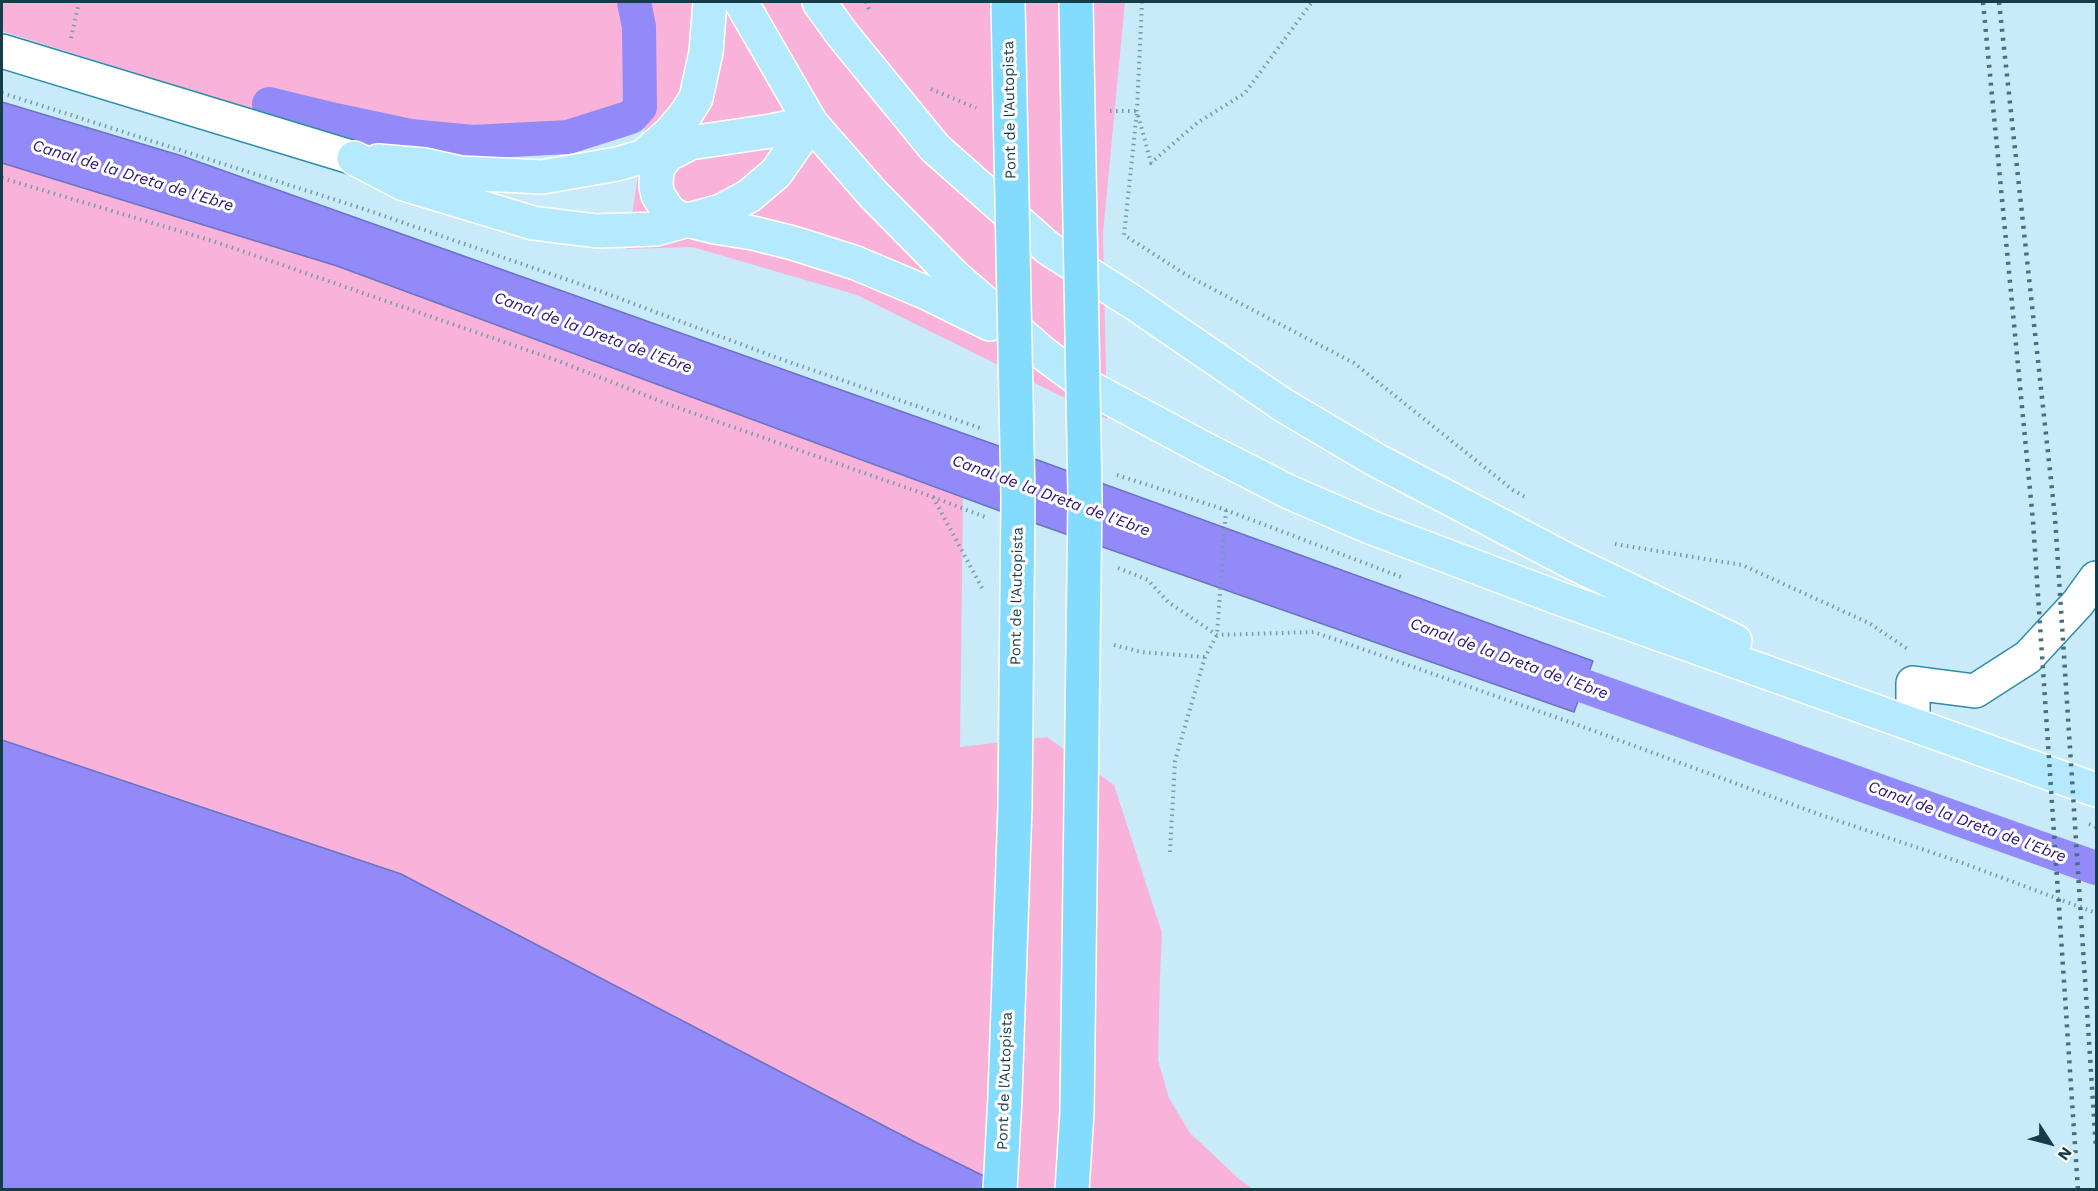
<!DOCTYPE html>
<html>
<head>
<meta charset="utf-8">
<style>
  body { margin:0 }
  #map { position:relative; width:2098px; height:1191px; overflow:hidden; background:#c9eaf8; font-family:"Work Sans",sans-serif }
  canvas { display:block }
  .frame { position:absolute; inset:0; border:3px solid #153c49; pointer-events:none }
  .north { position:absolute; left:2020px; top:1113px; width:60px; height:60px; -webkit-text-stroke:4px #fff; paint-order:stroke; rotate:126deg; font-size:16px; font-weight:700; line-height:24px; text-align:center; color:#153c49 }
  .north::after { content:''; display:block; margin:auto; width:21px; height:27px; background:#153c49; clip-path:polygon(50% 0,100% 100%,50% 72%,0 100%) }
</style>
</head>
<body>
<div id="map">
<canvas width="2098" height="1191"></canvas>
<div class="frame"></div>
<div class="north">N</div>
</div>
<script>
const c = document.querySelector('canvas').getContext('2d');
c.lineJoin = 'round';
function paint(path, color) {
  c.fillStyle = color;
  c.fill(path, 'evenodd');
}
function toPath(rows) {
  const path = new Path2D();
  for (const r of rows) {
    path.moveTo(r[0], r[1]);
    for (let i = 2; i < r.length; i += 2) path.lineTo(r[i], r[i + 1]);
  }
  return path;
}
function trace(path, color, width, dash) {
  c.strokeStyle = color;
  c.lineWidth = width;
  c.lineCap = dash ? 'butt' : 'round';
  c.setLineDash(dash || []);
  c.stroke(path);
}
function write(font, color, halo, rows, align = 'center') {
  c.font = font + ' "Work Sans",sans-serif';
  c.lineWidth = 6;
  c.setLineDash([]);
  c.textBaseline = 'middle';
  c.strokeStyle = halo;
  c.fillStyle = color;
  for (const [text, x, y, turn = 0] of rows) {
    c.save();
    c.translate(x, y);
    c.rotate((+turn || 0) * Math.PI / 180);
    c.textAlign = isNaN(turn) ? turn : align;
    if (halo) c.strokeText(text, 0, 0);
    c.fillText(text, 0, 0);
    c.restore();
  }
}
paint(toPath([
  [2,2,1125,2,1103,233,1107,419,857,295,692,247,627,249,645,128,487,158,327,134,2,31],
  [2,163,337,266,963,498,960,747,1047,737,1114,785,1162,933,1160,975,1158,1060,1169,1098,1190,1133,1239,1179,1253,1189,1010,1189,915,1142,401,874,2,740]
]), '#f9b3da');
const water = toPath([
  [2,102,182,156,996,445,1593,661,1574,712,1000,511,337,266,2,163,2,102],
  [2,740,401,874,915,1142,1010,1189,2,1190,2,740]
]);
paint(water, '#928af9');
trace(water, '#6c73c4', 1.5);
trace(toPath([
  [269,104,335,120,410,136,473,142,568,137,631,117,640,107,639,27,634,2],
  [1539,670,2096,868]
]), '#928af9', 34);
const minor = toPath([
  [2,51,354,158],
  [1913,724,1913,683,1975,691,2028,657,2078,603,2096,578]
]);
const major = toPath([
  [741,2,811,123,873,194,953,275,1044,354,1089,387,1203,448,1289,492,1370,527,1561,599,2096,790],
  [819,2,842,34,935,148,1048,248,1134,303,1283,405,1376,460,1571,562,1735,641],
  [690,143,667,155,657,169,656,186,658,195,669,212,679,218,715,227,753,233,793,243,856,263,927,293,990,324],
  [647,153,670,133,686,114,696,98,706,52,710,2],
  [354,158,404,184,533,223,597,231,656,229,721,211,749,196,776,173,811,123],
  [378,161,425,165,461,173,542,177,617,164,690,143,771,131,811,123]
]);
trace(minor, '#2c8cad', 36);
trace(major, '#fff', 36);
trace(toPath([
  [866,2,870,12],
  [1142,2,1137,111,1151,163,1197,123,1245,93,1312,2],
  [71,38,79,2],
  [931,89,976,108],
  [2,93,364,209,597,290,775,357,983,429],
  [1110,111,1137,111,1124,235,1188,276,1354,363,1513,490,1527,498],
  [2,178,213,241,553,359,670,405,933,497,985,517],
  [1117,475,1226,510,1401,577],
  [933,497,982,588],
  [1615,544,1742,565,1869,623,1909,650],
  [1118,568,1148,580,1168,602,1217,635,1314,632,1578,725,1821,815,1960,862,2096,913],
  [1114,645,1141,652,1205,657],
  [2089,824,2096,827],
  [1170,852,1175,761,1205,657,1217,635,1226,510]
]), '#779ba8', 4, [1.5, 4.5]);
trace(minor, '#fff', 33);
trace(major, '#b5e9fe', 33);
trace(toPath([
  [1983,2,2033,521,2078,1190],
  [1999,2,2055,517,2096,1149]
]), '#4a6f7c', 4.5, [3, 6]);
const highwayBridge = toPath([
  [1000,1190,1005,1097,1015,806,1018,497,1008,2],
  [1072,1190,1077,1112,1085,498,1076,2]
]);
trace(highwayBridge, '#fff', 36, []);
trace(highwayBridge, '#83dbfd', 33);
write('15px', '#153c49', '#fff', [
  ["Pont de l'Autopista",1010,110,-91],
  ["Pont de l'Autopista",1017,596,-89],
  ["Pont de l'Autopista",1005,1081,-88]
]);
write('italic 16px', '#2e1476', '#fff', [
  ["Canal de la Dreta de l'Ebre",133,176,17],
  ["Canal de la Dreta de l'Ebre",593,333,20],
  ["Canal de la Dreta de l'Ebre",1051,496,20],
  ["Canal de la Dreta de l'Ebre",1509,659,20],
  ["Canal de la Dreta de l'Ebre",1967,822,20]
]);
</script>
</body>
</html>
